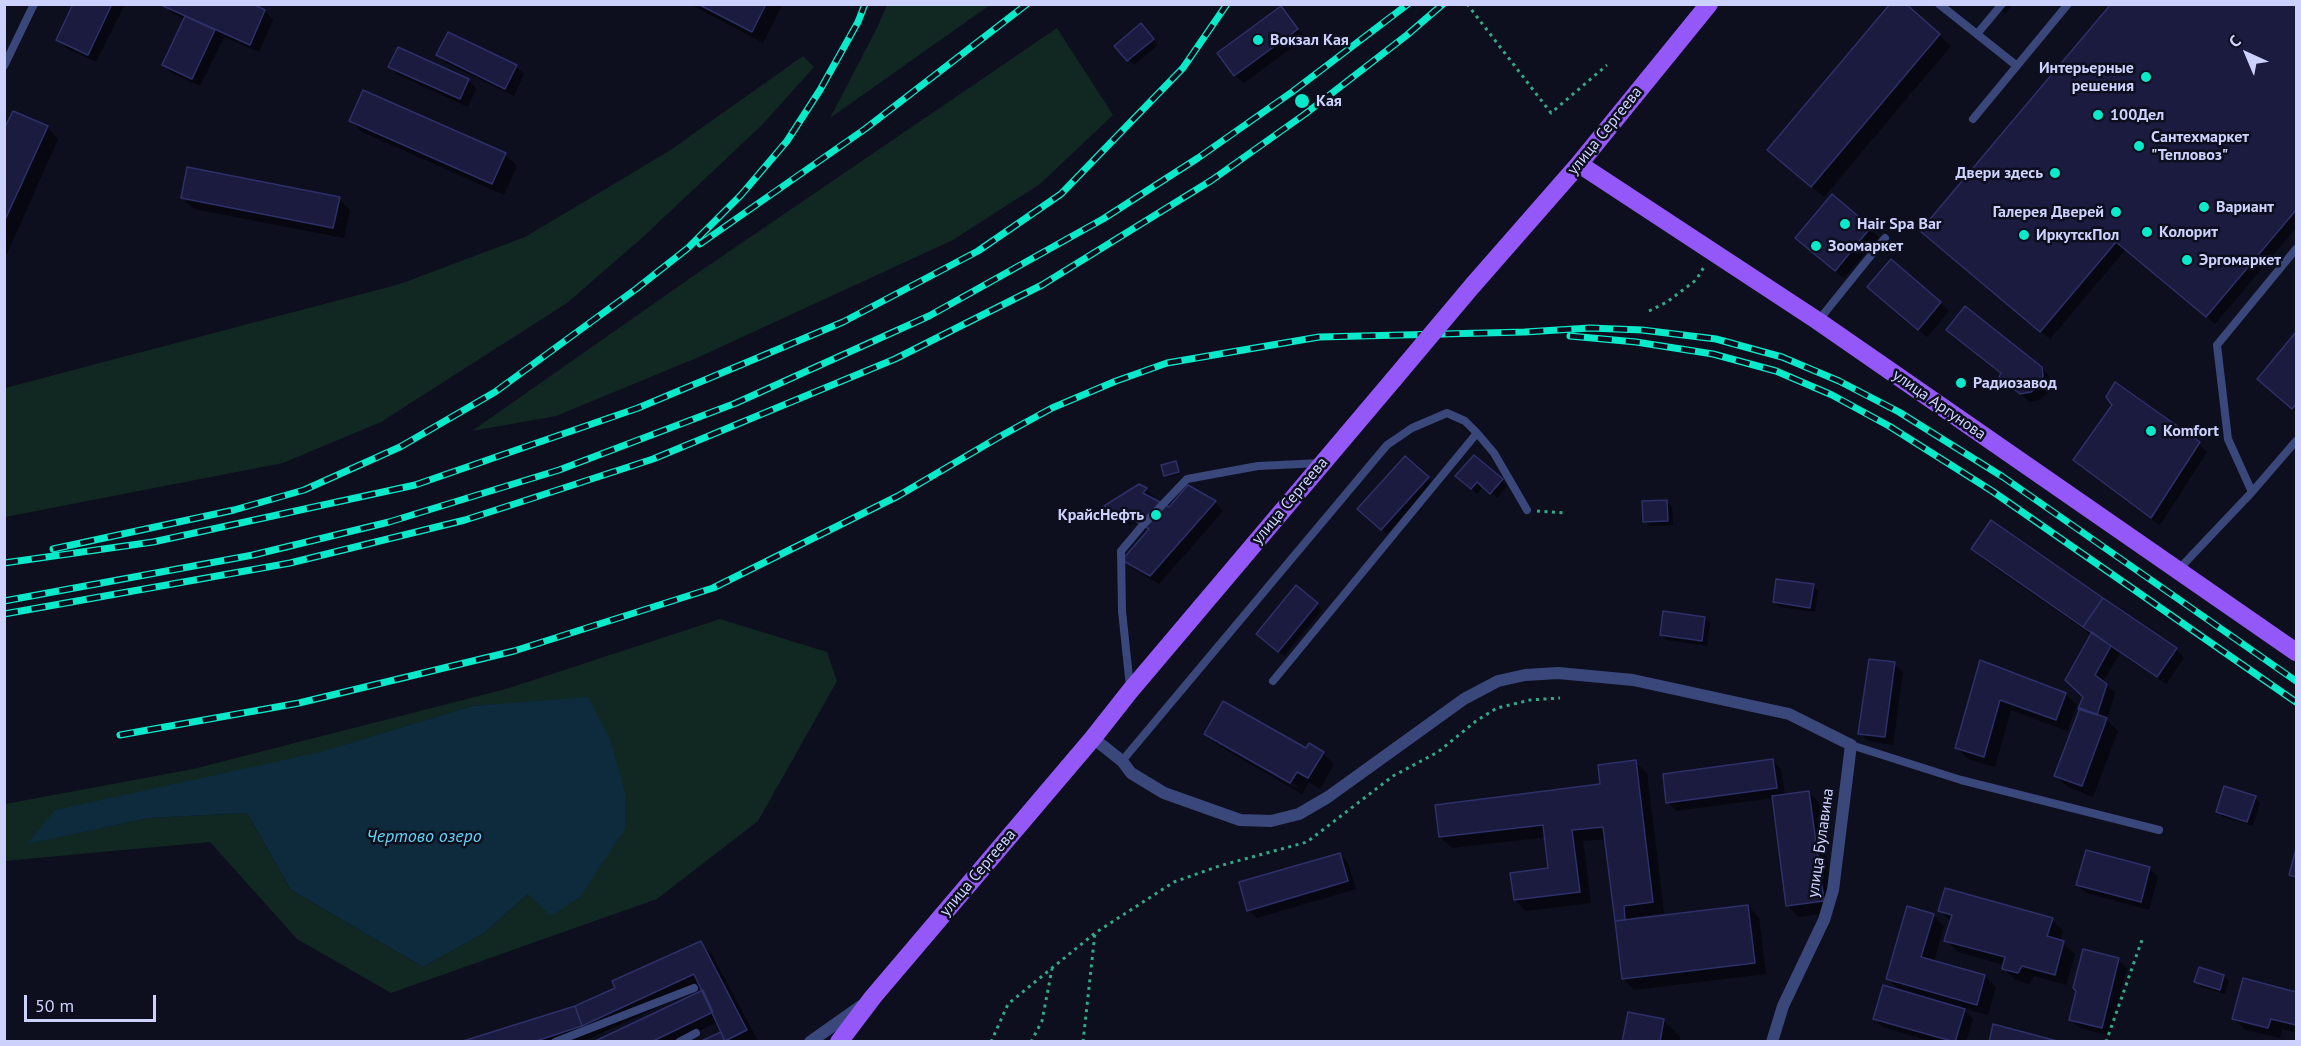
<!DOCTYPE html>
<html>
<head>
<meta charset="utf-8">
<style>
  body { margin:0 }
  #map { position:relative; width:2301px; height:1046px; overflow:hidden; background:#0d0e1e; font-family:"PT Sans",sans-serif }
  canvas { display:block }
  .frame { position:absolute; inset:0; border:6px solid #ccd2fd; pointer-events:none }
  .north { position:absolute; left:2217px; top:24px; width:60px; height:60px; -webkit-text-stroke:4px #0d0e1e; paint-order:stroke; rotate:316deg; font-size:16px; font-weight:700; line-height:24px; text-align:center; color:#ccd2fd }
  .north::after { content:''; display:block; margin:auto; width:21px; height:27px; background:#ccd2fd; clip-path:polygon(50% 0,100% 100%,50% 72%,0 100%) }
  .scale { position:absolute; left:24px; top:995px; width:132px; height:27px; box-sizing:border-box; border:3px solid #ccd2fd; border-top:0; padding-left:8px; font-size:18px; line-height:21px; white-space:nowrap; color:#ccd2fd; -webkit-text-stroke:4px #0d0e1e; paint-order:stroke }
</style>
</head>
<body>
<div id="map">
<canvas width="2301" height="1046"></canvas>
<div class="frame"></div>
<div class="north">С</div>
<div class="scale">50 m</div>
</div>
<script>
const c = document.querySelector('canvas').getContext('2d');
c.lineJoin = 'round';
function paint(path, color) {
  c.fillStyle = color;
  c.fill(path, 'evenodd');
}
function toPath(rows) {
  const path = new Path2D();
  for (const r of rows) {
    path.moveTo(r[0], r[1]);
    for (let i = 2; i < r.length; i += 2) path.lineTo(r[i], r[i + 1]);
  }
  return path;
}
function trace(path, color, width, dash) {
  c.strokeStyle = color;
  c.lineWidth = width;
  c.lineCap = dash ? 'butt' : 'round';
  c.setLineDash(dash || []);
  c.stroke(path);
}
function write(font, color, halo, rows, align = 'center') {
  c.font = font + ' "PT Sans",sans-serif';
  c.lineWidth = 5;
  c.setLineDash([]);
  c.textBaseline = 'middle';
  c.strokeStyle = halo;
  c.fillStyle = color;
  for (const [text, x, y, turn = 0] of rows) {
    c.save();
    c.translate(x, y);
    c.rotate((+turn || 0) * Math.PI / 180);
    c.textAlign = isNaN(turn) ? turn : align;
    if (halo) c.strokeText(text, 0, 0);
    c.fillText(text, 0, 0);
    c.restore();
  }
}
paint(toPath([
  [887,5,990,5,830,118,877,28],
  [1057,28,1113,115,1040,184,953,240,699,357,556,416,472,431,699,272],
  [803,56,814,67,762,125,643,237,567,303,381,422,283,463,5,517,5,388,400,284,525,237,669,151],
  [720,619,827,652,837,681,758,821,657,899,391,993,297,939,210,842,5,861,5,804,193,769,506,689],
  [527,703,528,894,484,933,423,967,291,890,247,813,149,818,28,843,472,706]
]), '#102821');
paint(toPath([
  [588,697,611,741,625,794,625,829,580,897,551,916,528,894,484,933,423,967,291,890,247,813,149,818,27,844,55,810,321,752,472,706]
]), '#0d2b3d');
paint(toPath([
  [74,4,125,4,96,62,66,48,58,39],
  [163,4,249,4,265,11,273,20,259,52,224,37,200,86,172,73,163,65,185,19,172,13],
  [690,4,783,4,763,43],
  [1903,4,1951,46,1824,197,1781,161],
  [1993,4,2013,4,2005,14],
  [2113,4,2296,4,2296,228,2215,324,2126,249,2050,339,1930,239],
  [1281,8,1305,38,1244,83,1235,75],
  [1146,31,1158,45,1134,65,1116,46],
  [438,55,516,66,524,74,514,96,446,63],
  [390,66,468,80,476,89,468,107,398,75],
  [351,121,505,154,517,166,504,195,362,132],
  [47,127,58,139,7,254,4,253,4,133],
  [1832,196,1879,237,1844,278,1805,246],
  [182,197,339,199,350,210,344,238,194,209],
  [1877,295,1940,303,1949,311,1927,337],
  [2296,334,2296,412,2259,379],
  [1957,338,2041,368,2050,377,2051,385,2047,394,2039,400,2030,402,2009,385,2003,374],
  [2199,444,2207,452,2160,525,2083,468,2075,460],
  [1405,458,1433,484,1387,534,1359,508],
  [1176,463,1180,474,1167,477,1165,475],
  [1502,480,1507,486,1497,498,1483,486,1477,494,1463,481],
  [1139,485,1155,497,1153,500,1169,509,1188,487,1215,502,1223,511,1159,584,1132,568,1124,560,1149,532,1133,523,1130,526,1107,506],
  [1667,502,1672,507,1673,525,1650,526,1644,521],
  [1973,549,2176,649,2184,658,2166,684,2120,653,2103,682,2115,693,2107,720,2118,731,2093,797,2068,787,2056,776,2084,697,2092,635,1984,560],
  [1813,586,1818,591,1815,612,1780,607,1774,602],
  [1317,604,1322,610,1284,656,1263,639],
  [1705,618,1710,624,1707,646,1667,640,1661,635],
  [1981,662,2065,694,2077,705,2067,731,2011,710,1995,767,1968,759,1957,747],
  [1894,664,1903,672,1893,745,1868,741,1860,733],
  [1206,734,1323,753,1334,764,1320,789,1309,782,1302,794,1218,745],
  [1218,740,1298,786,1296,788,1218,744],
  [1773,760,1781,769,1785,795,1809,792,1820,804,1834,912,1799,917,1788,906,1773,798,1676,811,1668,802],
  [1635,762,1647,773,1664,913,1634,917,1634,920,1748,906,1759,918,1766,974,1634,990,1623,978,1606,839,1583,841,1591,903,1526,911,1515,900,1550,870,1546,837,1452,848,1440,837,1602,786],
  [2255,797,2260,803,2253,826,2223,817,2217,811],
  [1340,854,1348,863,1356,889,1257,918,1248,910],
  [2296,854,2296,881,2290,874],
  [2150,869,2158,877,2149,910,2086,893,2078,885],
  [1940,910,2052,919,2063,931,2060,941,2075,954,2066,985,2034,976,2029,984,2015,980,2003,968,2004,965,1958,952,1946,940,1951,922],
  [1933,915,1944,926,1934,962,1984,976,1996,987,1988,1015,1962,1008,1973,1019,1966,1042,1932,1042,1883,1027,1874,1019,1900,991,1888,979],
  [701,943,712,955,758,1041,703,1042,720,1033,725,1038,718,1022,675,1042,597,1042,704,991,702,987,593,1037,580,1042,465,1042,576,1007,617,988],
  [2118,960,2127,968,2110,1036,2079,1028,2071,1019,2078,991],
  [2223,976,2229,981,2225,994,2201,987,2196,982],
  [2244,980,2296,993,2296,1033,2282,1029,2280,1038,2245,1030,2234,1018],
  [1664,1021,1680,1037,1680,1042,1623,1042]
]), '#0007');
const building = toPath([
  [73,4,112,4,88,55,56,40,73,4],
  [253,4,265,10,250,45,161,5,253,4],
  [698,4,766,4,752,32,698,4],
  [1890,4,1906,4,1940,34,1811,187,1767,150,1890,4],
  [2111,4,2296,4,2296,210,2206,317,2116,242,2040,332,1920,231,2111,4],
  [1281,6,1298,29,1234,76,1217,53,1281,6],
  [185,16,215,30,192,79,162,65,185,16],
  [1141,23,1154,39,1127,61,1114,46,1141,23],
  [448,32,517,65,505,89,436,55,448,32],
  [398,47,469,79,460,99,388,67,398,47],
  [363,90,506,153,492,184,349,121,363,90],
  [13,111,48,126,4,222,4,129,13,111],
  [187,167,340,197,333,228,181,198,187,167],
  [1832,194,1871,227,1835,271,1795,238,1832,194],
  [1891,259,1941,302,1918,330,1867,287,1891,259],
  [1965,306,2042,367,2043,376,2039,386,2031,392,2020,394,1999,377,2001,373,1946,330,1965,306],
  [2296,332,2296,404,2292,409,2257,379,2296,332],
  [2115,382,2200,442,2151,518,2073,460,2112,405,2106,397,2115,382],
  [1474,455,1503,479,1490,494,1477,482,1471,489,1455,476,1474,455],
  [1405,456,1429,477,1381,530,1357,509,1405,456],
  [1176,461,1179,472,1164,476,1161,465,1176,461],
  [1139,484,1147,488,1143,493,1169,507,1188,485,1216,501,1150,576,1122,560,1149,529,1124,515,1121,519,1104,506,1139,484],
  [1667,500,1668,521,1643,522,1642,501,1667,500],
  [1991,520,2103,598,2083,627,1971,549,1991,520],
  [1776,579,1814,584,1810,608,1773,602,1776,579],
  [1296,585,1318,603,1278,652,1256,634,1296,585],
  [2103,598,2177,648,2157,677,2083,627,2103,598],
  [1663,611,1705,617,1702,641,1660,635,1663,611],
  [2092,632,2111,646,2095,675,2107,684,2097,715,2078,709,2083,697,2065,680,2092,632],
  [1869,659,1895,662,1885,737,1858,734,1869,659],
  [1980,660,2066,693,2056,720,2000,700,1984,757,1955,748,1980,660],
  [1223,701,1306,748,1309,743,1324,752,1308,778,1297,772,1290,783,1204,734,1223,701],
  [2080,708,2107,718,2082,786,2054,776,2080,708],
  [1773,759,1777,788,1666,803,1663,774,1773,759],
  [1636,760,1653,902,1624,906,1625,920,1615,921,1603,827,1572,830,1580,892,1514,900,1510,873,1548,868,1543,825,1439,837,1435,805,1600,784,1598,765,1636,760],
  [2224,786,2256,796,2247,822,2216,812,2224,786],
  [1809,791,1824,901,1786,906,1772,796,1809,791],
  [2296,849,2296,877,2289,875,2296,849],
  [2086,850,2150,867,2141,902,2076,885,2086,850],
  [1340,853,1348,881,1247,911,1239,882,1340,853],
  [1945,888,2053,918,2047,936,2064,941,2055,975,2022,966,2018,973,2002,969,2005,957,1944,941,1952,915,1938,911,1945,888],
  [1748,905,1755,963,1622,979,1615,921,1748,905],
  [1907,906,1934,914,1921,957,1985,975,1977,1005,1886,979,1907,906],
  [701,941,747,1030,725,1041,694,974,582,1026,575,1006,615,988,612,981,701,941],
  [2083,949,2119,958,2102,1028,2069,1020,2076,991,2073,988,2083,949],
  [2199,967,2224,975,2220,990,2194,982,2199,967],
  [2243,978,2296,992,2296,1025,2271,1019,2268,1028,2232,1019,2243,978],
  [1883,985,1965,1009,1955,1042,1873,1019,1883,985],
  [703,990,713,1012,651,1042,593,1042,703,990],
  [575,1006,582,1026,533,1042,460,1042,575,1006],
  [1628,1012,1664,1019,1660,1042,1622,1042,1628,1012],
  [1993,1024,2061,1042,1989,1042,1993,1024],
  [721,1032,725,1042,699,1042,721,1032]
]);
paint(building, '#1a1b3e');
trace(building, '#2d3069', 1.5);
trace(toPath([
  [1467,4,1551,113,1607,65],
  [1649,311,1667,302,1696,280,1704,267],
  [1537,511,1565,513],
  [991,1042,1008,1004,1095,933,1174,882,1219,866,1307,842,1393,776,1438,752,1476,721,1497,708,1530,700,1560,698],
  [1031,1042,1042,1021,1052,969],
  [1083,1042,1095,933],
  [2106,1042,2143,937]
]), '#32aa86', 3, [3, 4.5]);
trace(toPath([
  [1939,4,2017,66],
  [1977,34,2002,4],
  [4,66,34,4],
  [1973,119,2068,4],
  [1818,321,1885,238],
  [1477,433,1494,453,1527,510],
  [2252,492,2296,441],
  [2179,569,2252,492,2228,439,2217,345,2296,249],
  [1130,687,1122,611,1121,551,1142,526,1187,479,1258,466,1321,463],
  [1851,745,1961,780,2159,830],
  [1122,761,1387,445,1412,428,1447,413,1465,421,1477,433,1273,681],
  [555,1042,694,988],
  [679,1042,696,1033]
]), '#3a477b', 8);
trace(toPath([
  [1093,738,1122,761,1131,773,1164,793,1240,820,1271,821,1299,814,1328,797,1464,699,1498,681,1525,675,1558,673,1633,680,1789,714,1851,745,1833,890,1824,920,1783,1006,1772,1042],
  [810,1042,861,1006]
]), '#3a477b', 12);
trace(toPath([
  [1579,164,1818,321,2296,652],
  [1473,285,1579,164,1709,4],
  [839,1042,873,997,1093,738,1130,691,1393,380]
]), '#9558f8', 18);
const rail = toPath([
  [700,244,865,129,1027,4],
  [1570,336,1636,342,1713,354,1776,371,1832,395,1889,426,1992,491,2296,702],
  [53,549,234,510,304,490,400,447,495,392,636,289,688,248,741,195,787,141,820,90,858,22,865,4],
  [4,563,153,542,415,485,638,408,843,322,978,251,1061,194,1183,68,1227,4],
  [4,601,253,555,389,522,559,470,736,403,929,316,1103,219,1198,158,1292,92,1408,4],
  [4,614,290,563,465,520,653,459,895,359,1042,285,1212,180,1305,114,1407,35,1443,4],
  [120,735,299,703,514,651,713,588,898,496,999,437,1052,408,1116,381,1167,363,1319,337,1525,332,1590,328,1642,330,1716,339,1782,357,1839,381,1899,412,2003,477,2296,681]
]);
trace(rail, '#0aeaca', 7);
trace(rail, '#0d0e1e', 4.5, [14]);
trace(toPath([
  [1393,380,1473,285]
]), '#9558f8', 18);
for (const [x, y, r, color] of [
  [1258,40,6,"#0aeaca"],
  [2146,77,6,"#0aeaca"],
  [1302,101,8,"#0aeaca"],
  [2098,115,6,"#0aeaca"],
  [2139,146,6,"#0aeaca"],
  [2055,173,6,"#0aeaca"],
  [2204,207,6,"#0aeaca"],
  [2116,212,6,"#0aeaca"],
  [1845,224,6,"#0aeaca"],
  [2147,232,6,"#0aeaca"],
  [2024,235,6,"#0aeaca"],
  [1816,246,6,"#0aeaca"],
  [2187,260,6,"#0aeaca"],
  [1961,383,6,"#0aeaca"],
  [2151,431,6,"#0aeaca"],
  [1156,515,6,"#0aeaca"]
]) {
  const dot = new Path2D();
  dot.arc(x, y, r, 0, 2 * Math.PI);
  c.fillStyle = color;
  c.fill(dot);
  trace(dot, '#0d0e1e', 2);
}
write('bold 16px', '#ccd2fd', '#0d0e1e', [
  ["Вокзал Кая",1270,40],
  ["Интерьерные",2134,68,"right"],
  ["решения",2134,86,"right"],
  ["Кая",1316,101],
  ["100Дел",2110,115],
  ["Сантехмаркет",2151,137],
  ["\"Тепловоз\"",2151,155],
  ["Двери здесь",2043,173,"right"],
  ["Вариант",2216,207],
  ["Галерея Дверей",2104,212,"right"],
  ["Hair Spa Bar",1857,224],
  ["Колорит",2159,232],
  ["ИркутскПол",2036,235],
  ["Зоомаркет",1828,246],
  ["Эргомаркет",2199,260],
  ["Радиозавод",1973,383],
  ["Komfort",2163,431],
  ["КрайсНефть",1144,515,"right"]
], 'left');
write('16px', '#ccd2fd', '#0d0e1e', [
  ["улица Сергеева",1605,131,-51],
  ["улица Аргунова",1939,405,35],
  ["улица Сергеева",1290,501,-50],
  ["улица Булавина",1821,843,-82],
  ["улица Сергеева",978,873,-50]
]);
write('italic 18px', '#5fd7f8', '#0d0e1e', [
  ["Чертово озеро",424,837]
]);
</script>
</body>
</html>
